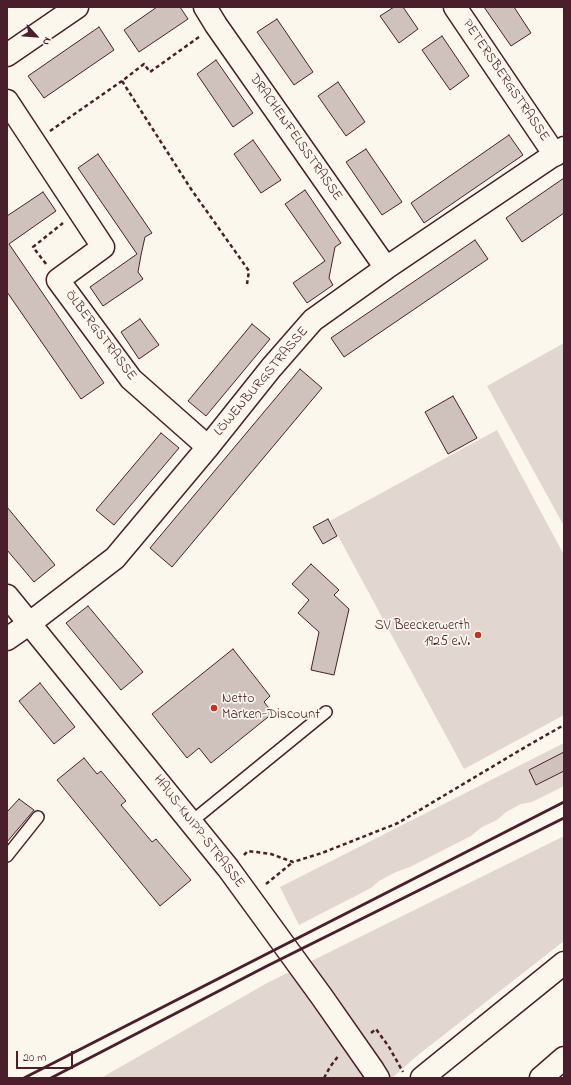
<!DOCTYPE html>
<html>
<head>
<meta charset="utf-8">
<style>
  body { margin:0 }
  #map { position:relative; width:571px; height:1085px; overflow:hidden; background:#fbf7ec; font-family:"Indie Flower",sans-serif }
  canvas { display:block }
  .frame { position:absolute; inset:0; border:8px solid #4a1f2b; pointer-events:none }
  .north { position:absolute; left:16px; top:16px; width:40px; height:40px; -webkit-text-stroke:3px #fbf7ec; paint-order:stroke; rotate:116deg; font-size:11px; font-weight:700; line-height:16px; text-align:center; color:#4a1f2b }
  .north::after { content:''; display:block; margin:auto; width:14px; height:18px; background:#4a1f2b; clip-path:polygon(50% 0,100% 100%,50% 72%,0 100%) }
  .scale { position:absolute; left:16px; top:1051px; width:57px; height:18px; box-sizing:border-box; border:2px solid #4a1f2b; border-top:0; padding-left:5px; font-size:12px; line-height:14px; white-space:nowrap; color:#4a1f2b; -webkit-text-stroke:3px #fbf7ec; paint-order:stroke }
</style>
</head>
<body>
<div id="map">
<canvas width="571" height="1085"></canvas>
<div class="frame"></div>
<div class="north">N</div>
<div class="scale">20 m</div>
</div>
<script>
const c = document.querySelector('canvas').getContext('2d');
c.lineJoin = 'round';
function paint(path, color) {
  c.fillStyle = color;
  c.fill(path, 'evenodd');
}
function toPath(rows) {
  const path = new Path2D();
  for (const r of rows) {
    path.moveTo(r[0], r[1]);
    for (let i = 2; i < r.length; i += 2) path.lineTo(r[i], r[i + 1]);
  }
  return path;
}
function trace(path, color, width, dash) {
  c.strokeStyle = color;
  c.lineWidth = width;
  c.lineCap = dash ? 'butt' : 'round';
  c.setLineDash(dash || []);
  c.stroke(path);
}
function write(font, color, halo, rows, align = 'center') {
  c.font = font + ' "Indie Flower",sans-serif';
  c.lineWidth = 3.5;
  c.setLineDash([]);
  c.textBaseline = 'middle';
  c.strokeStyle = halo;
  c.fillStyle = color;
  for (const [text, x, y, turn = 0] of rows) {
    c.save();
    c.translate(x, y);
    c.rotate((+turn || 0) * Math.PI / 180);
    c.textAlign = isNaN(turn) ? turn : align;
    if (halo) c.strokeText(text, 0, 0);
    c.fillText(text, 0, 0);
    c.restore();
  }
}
paint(toPath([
  [564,343,564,526,487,386],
  [497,430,564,555,564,715,464,769,330,521],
  [564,743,564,786,532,802,521,804,506,812,497,820,482,827,471,836,410,867,396,872,379,881,371,888,299,925,280,887],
  [564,836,564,941,418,1055,392,1078,101,1078,267,983]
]), '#e2d7d0');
const building = toPath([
  [157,7,180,7,188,19,139,52,124,30,157,7],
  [394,7,403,7,418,29,399,43,380,16,394,7],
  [484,7,514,7,531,33,511,46,484,7],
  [277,19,313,72,294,85,257,32,277,19],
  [99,27,114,50,44,98,28,76,99,27],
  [442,36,469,76,450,90,422,50,442,36],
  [216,60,253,113,233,127,197,74,216,60],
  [338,82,365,122,346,136,318,96,338,82],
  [509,135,523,155,424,223,411,203,509,135],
  [253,140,281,180,261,193,234,154,253,140],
  [366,149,402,202,382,215,346,162,366,149],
  [98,154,152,233,145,237,141,255,138,272,143,279,103,306,90,287,137,254,78,168,98,154],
  [564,178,564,213,522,242,506,218,564,178],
  [305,190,341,243,335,247,329,278,333,285,307,303,293,283,325,261,285,204,305,190],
  [43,192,56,211,9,244,104,383,81,399,7,292,7,216,43,192],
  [475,240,488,259,344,357,331,338,475,240],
  [140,319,159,345,139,359,121,332,140,319],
  [252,324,270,339,206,416,188,401,252,324],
  [300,369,322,388,172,567,150,548,300,369],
  [453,396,477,438,448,454,425,412,453,396],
  [161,433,179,448,114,525,96,510,161,433],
  [7,507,55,565,34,582,7,550,7,507],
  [328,519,337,536,323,544,313,527,328,519],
  [311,564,339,590,334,595,349,609,334,675,311,670,319,632,298,613,309,600,292,584,311,564],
  [88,606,143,672,121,690,66,623,88,606],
  [233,649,270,696,264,702,273,713,211,763,199,748,187,758,152,714,233,649],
  [40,683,75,727,54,744,19,701,40,683],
  [564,752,564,771,536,785,529,770,564,752],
  [84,758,97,774,101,771,126,801,121,805,152,842,156,839,191,880,160,906,57,780,84,758],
  [19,799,34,810,7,842,7,812,19,799]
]);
paint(building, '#cfc2bc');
trace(building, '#4a1f2b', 1);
const lane = toPath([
  [191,822,326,712],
  [7,856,38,817]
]);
const street = toPath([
  [205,7,216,25,386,268],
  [455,7,555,155],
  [7,55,77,7],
  [7,101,103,247,58,280,131,379,208,447],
  [7,639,30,623,115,558,208,447,271,368,313,320,386,268,564,148]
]);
const secondary = toPath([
  [7,596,228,868,322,997,373,1070,378,1078]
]);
const highway = toPath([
  [422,1078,564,963],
  [541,1078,564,1058]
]);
trace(lane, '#4a1f2b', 14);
trace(street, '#4a1f2b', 25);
trace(secondary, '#4a1f2b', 25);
trace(highway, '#4a1f2b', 25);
trace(toPath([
  [199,37,150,72,144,64,122,81,191,189,249,271,247,284],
  [50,131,122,81],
  [46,264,33,247,63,223],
  [244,855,248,851,271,854,293,862,322,853,398,823,527,746,564,725],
  [266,884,271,880,293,862],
  [371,1033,376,1029,389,1047,403,1072],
  [324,1078,330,1067,339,1055]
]), '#4a1f2b', 2.5, [4, 3]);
trace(lane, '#fbf7ec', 11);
trace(street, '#fbf7ec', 22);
trace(secondary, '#fbf7ec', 22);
trace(highway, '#fbf7ec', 22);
trace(toPath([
  [24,1078,564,802],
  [51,1078,267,966,564,818]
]), '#4a1f2b', 3);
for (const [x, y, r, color] of [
  [478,635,4,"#c8321e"],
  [214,708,4,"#c8321e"]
]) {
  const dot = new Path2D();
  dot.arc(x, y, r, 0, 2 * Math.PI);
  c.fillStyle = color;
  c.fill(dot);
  trace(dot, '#fbf7ec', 1.5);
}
write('14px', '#4a1f2b', '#fbf7ec', [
  ["PETERSBERGSTRASSE",505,81,56],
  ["DRACHENFELSSTRASSE",295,138,55],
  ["ÖLBERGSTRASSE",100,336,53],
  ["LÖWENBURGSTRASSE",262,382,-50],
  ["HAUS-KNIPP-STRASSE",198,832,52]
]);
write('14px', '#4a1f2b', '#fbf7ec', [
  ["SV Beeckerwerth",470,627],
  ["1925 e.V.",470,643],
  ["Netto",222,700,"left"],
  ["Marken-Discount",222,716,"left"]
], 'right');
</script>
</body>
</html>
